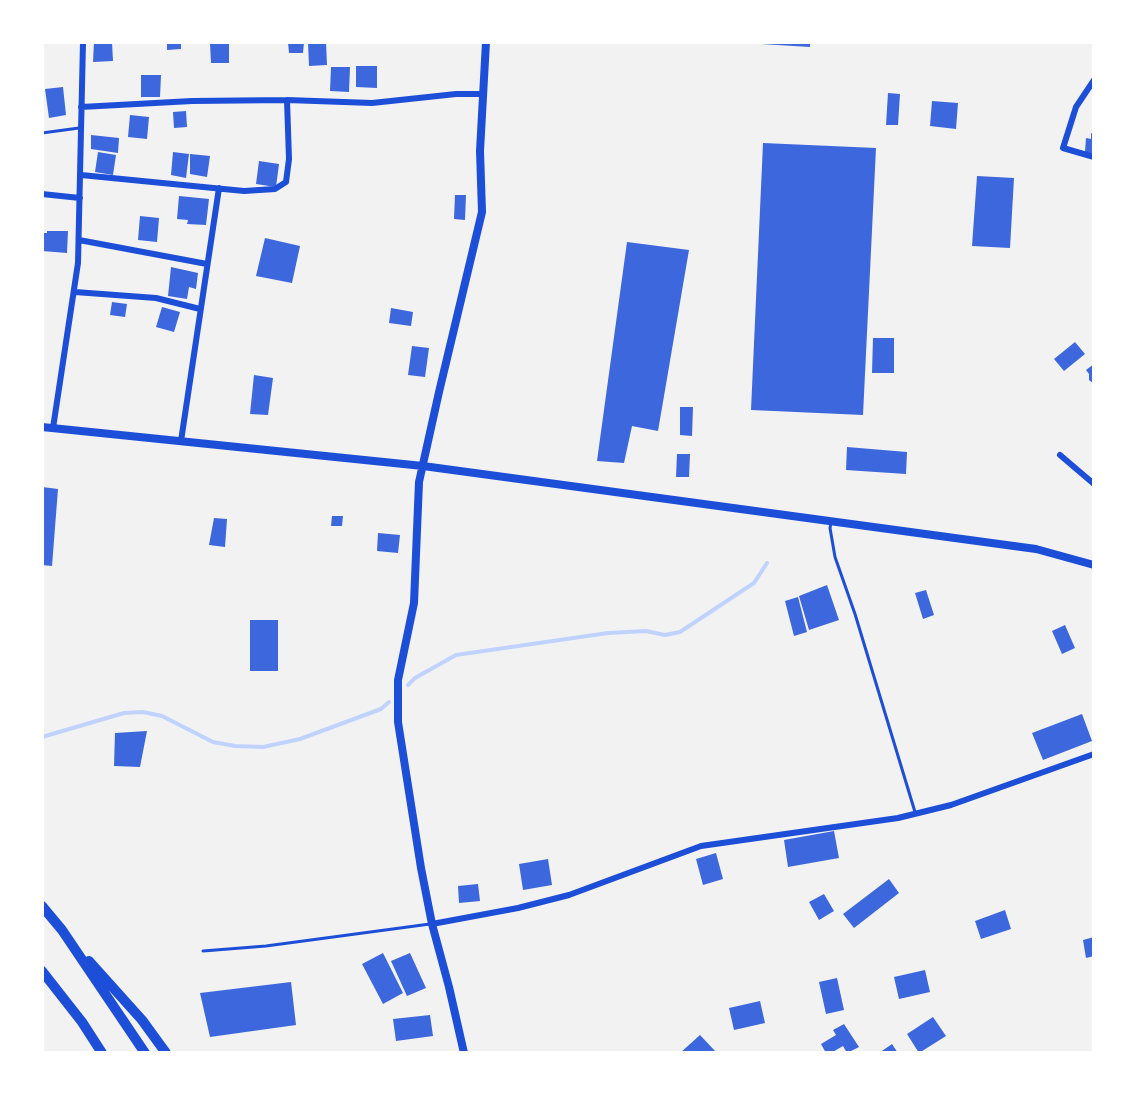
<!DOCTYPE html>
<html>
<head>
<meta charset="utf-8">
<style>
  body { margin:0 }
  #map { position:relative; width:1136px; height:1095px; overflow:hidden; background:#f2f2f2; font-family:"DejaVu Sans",sans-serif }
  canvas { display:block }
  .frame { position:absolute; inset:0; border:44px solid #fff; pointer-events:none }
</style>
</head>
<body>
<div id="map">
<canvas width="1136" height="1095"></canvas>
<div class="frame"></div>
</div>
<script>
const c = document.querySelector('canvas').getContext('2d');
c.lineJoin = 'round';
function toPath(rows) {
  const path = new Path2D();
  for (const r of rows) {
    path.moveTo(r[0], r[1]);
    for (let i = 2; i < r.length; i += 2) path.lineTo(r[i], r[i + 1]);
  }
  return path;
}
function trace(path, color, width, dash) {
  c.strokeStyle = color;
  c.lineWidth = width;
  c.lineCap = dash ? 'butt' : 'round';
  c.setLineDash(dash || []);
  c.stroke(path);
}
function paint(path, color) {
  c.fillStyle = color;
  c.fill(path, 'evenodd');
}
trace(toPath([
  [408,685,415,678,456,655,608,633,646,631,665,635,680,632,754,583,767,563],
  [42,737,124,713,143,712,162,716,213,742,235,746,263,747,300,739,381,709,389,702]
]), '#bfd3fe', 4);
paint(toPath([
  [94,42,112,42,113,61,93,62],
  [288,42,304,42,303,53,289,53],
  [308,42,326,42,327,65,309,66],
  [761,42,810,42,810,47,761,44],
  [167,43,181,43,181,49,167,50],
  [210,43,229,43,229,63,211,63],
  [356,66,377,66,377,88,356,87],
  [331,67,350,67,349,92,330,91],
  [141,75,161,75,160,97,141,97],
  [63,87,66,115,49,118,45,89],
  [888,93,900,94,898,125,886,125],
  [932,101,958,103,956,129,930,126],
  [186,111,187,127,174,128,173,112],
  [130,115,149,117,147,139,128,137],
  [1091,133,1094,134,1094,154,1085,152,1086,138,1091,139],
  [91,135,119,138,118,153,91,149],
  [763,143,876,148,863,415,751,410],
  [98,152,116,155,113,175,95,172],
  [173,152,189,154,186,178,171,175],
  [190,154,210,156,207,177,190,174],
  [259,161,279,164,276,187,256,184],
  [977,176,1014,178,1010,248,972,246],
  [455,195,466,195,465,220,454,219],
  [179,196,209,199,206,225,187,224,188,220,177,219],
  [140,216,159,218,157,242,138,240],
  [47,231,68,231,67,253,42,251,42,233,47,233],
  [265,238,300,246,292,283,256,276],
  [627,242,689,250,658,431,632,426,624,463,597,461],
  [171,267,198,273,196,289,189,287,187,299,168,296],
  [112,302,127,304,125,317,110,315],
  [162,307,180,312,174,332,156,327],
  [391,308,413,312,411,326,389,323],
  [873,338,894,338,894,373,872,373],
  [1075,342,1085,354,1064,371,1054,359],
  [412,346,429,348,425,377,408,375],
  [1094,364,1094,384,1089,380,1089,374,1086,370],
  [254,375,273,378,268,415,250,414],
  [680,407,693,407,692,436,680,435],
  [847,447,907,452,906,474,846,470],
  [677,454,690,454,689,477,676,477],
  [42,487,58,489,52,566,42,565],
  [332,516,343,516,342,526,331,526],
  [214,518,227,519,225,547,209,545],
  [378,533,400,535,398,553,377,551],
  [827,585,839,620,809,630,799,596],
  [926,590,934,615,923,619,915,593],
  [798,597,807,632,794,636,785,601],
  [250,620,278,620,278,671,250,671],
  [1065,625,1075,648,1062,654,1052,631],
  [1082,714,1092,741,1043,760,1032,733],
  [147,731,140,767,114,766,115,733],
  [834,831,839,858,788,867,784,840],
  [716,853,723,879,703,885,696,859],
  [548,859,552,885,523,890,519,864],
  [889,879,899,893,854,928,843,914],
  [478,884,480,901,459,903,458,886],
  [824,894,834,911,819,920,809,902],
  [1005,910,1011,929,981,939,975,921],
  [1094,937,1094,956,1086,958,1083,940],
  [383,953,403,993,383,1004,362,964],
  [410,953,426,988,407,996,391,961],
  [925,970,930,992,899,999,894,977],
  [837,978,844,1010,826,1014,819,982],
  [291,982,296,1025,210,1037,200,993],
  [760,1001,765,1023,734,1030,729,1008],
  [430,1015,433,1036,396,1041,393,1019],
  [933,1017,946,1036,919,1053,907,1034],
  [844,1024,859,1047,847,1053,843,1046,831,1053,826,1053,821,1044,836,1035,833,1030],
  [700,1035,716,1052,715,1053,680,1053],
  [892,1044,898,1053,879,1053]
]), '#3d67dc');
trace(toPath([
  [42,133,79,128],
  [831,523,830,528,835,557,855,614,915,812],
  [203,951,266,946,430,924]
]), '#1d4ed8', 3);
trace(toPath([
  [1094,80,1076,107,1063,148,1094,157],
  [81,107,192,101,287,100,372,103,456,94,483,94],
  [81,175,244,191,275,189,286,182,289,159,287,100],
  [42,194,80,198],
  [79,240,207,264],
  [75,292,156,298,200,309],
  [53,428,78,263,83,42],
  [181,441,219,188],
  [1060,455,1094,484],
  [432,924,518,908,569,895,701,846,898,818,951,805,1094,754]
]), '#1d4ed8', 6);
trace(toPath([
  [42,427,423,466,1036,549,1094,565],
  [464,1053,449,987,432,924,421,868,398,722,398,680,414,603,419,482,439,392,482,212,480,151,486,42]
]), '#1d4ed8', 8);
trace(toPath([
  [42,906,62,930,145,1053],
  [89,961,142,1020,166,1053],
  [42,971,82,1022,102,1053]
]), '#1d4ed8', 10);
</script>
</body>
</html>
